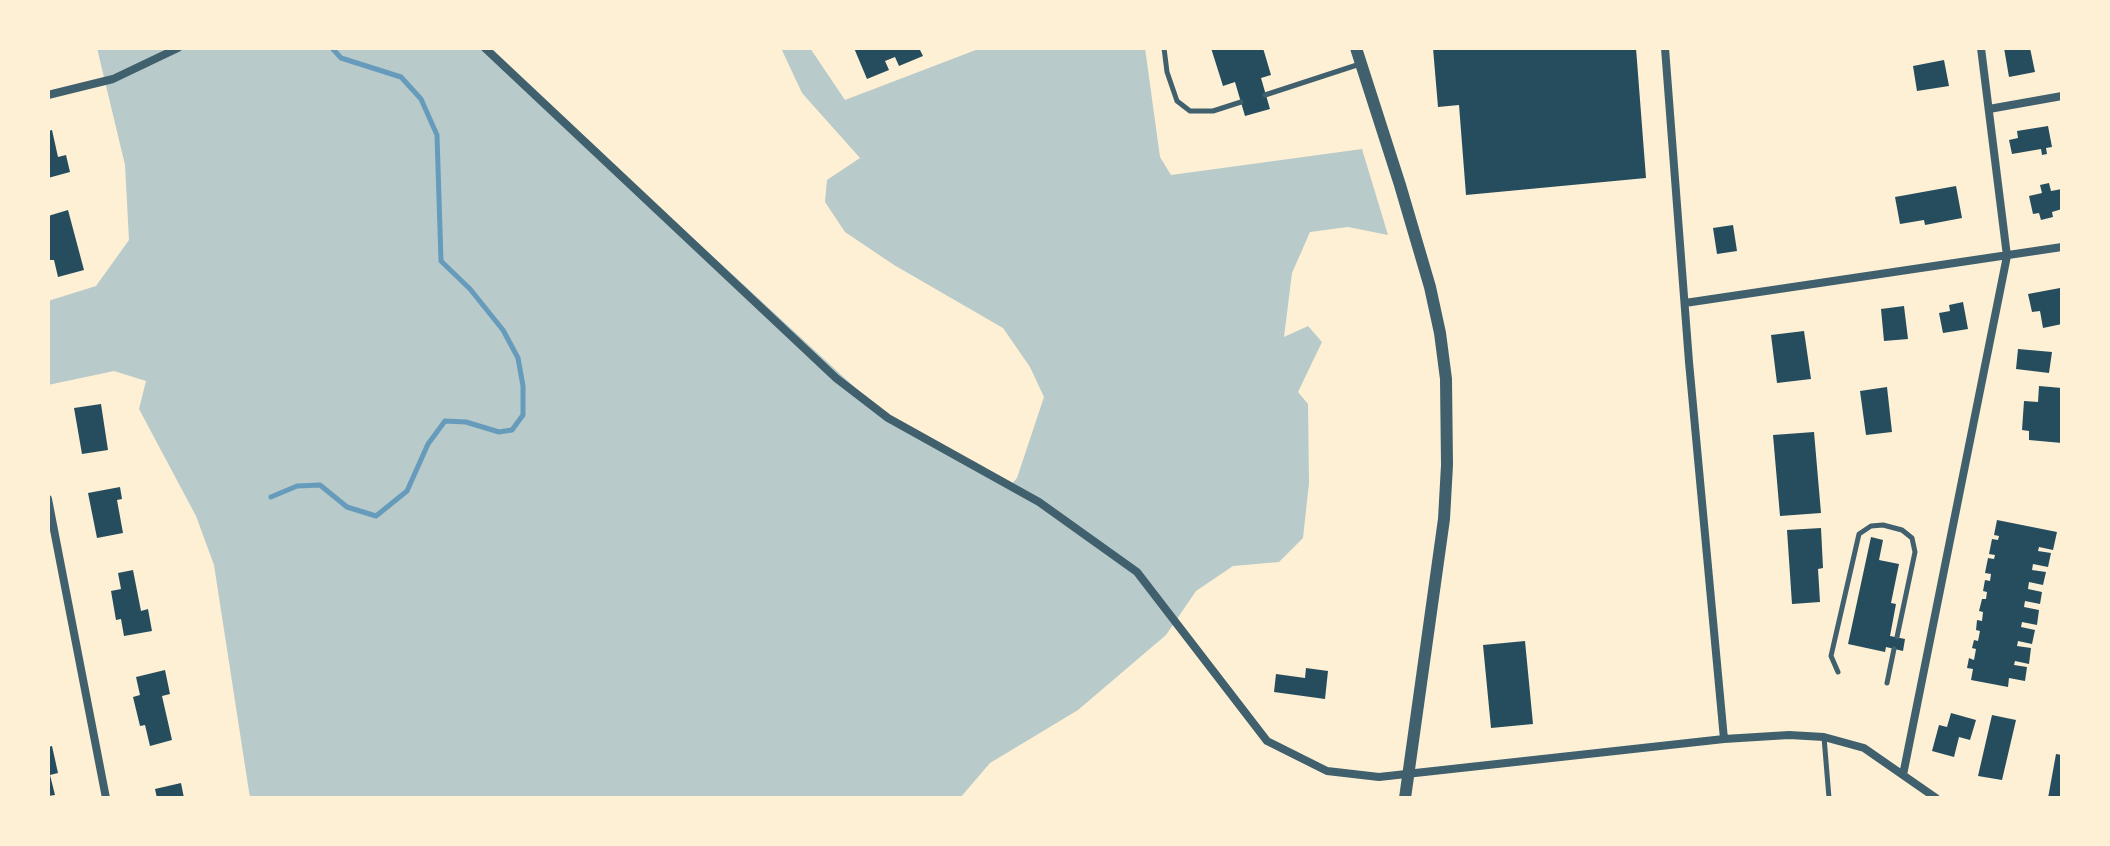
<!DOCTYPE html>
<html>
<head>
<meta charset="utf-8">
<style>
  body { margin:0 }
  #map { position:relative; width:2110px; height:846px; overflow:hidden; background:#fdf0d5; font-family:Ubuntu,sans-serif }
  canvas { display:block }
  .frame { position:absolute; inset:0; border:50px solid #fdf0d5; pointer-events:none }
</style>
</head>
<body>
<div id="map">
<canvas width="2110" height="846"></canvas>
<div class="frame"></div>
</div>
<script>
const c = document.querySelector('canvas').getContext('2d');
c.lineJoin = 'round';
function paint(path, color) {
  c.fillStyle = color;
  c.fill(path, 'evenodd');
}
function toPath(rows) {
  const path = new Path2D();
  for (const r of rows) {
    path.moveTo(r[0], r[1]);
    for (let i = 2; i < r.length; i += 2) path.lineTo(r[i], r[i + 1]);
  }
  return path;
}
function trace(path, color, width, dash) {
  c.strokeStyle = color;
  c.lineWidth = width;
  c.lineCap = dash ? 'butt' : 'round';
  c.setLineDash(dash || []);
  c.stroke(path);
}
paint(toPath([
  [97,48,487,48,888,418,1010,486,1017,478,1044,397,1030,367,1003,328,894,265,845,232,825,202,827,180,860,158,802,93,781,48,810,48,845,100,981,48,1145,48,1160,157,1171,175,1362,149,1388,235,1348,227,1310,232,1292,273,1284,337,1308,326,1322,342,1298,392,1308,404,1309,483,1303,538,1279,562,1233,566,1196,591,1166,635,1078,710,990,763,960,798,250,798,214,565,196,516,139,409,146,381,114,371,48,385,48,301,96,286,129,240,125,165]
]), '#b9caca');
trace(toPath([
  [271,497,297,486,320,485,347,507,376,516,407,491,428,444,445,421,466,422,499,432,512,430,523,415,523,386,518,358,503,330,470,289,441,261,437,135,421,99,401,77,341,58,332,48]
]), '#669bbc', 5);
paint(toPath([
  [854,48,919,48,923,56,899,66,895,57,885,61,889,70,867,79],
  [1211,48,1263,48,1271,75,1261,78,1270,109,1245,116,1235,82,1223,86],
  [1433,48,1636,48,1646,178,1466,195,1459,105,1438,107],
  [2004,48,2030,48,2035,72,2009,77],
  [1944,60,1949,86,1917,91,1913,66],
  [2048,126,2052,147,2046,148,2047,154,2042,155,2041,149,2012,154,2009,140,2018,138,2017,131],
  [52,130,58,157,66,155,70,172,48,178,48,131],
  [2049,183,2051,191,2062,189,2062,209,2052,212,2053,217,2041,220,2039,213,2033,214,2029,196,2042,193,2040,185],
  [1956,186,1962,218,1925,225,1924,220,1900,224,1895,197],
  [68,210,84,270,58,277,54,260,48,260,48,244,50,244,48,216],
  [1733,225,1737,251,1717,254,1713,228],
  [2060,288,2062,324,2043,328,2040,311,2032,312,2028,294],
  [1963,302,1968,329,1943,333,1939,313,1950,311,1949,305],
  [1904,306,1908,339,1884,341,1881,309],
  [1804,331,1811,379,1777,383,1771,335],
  [2018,349,2052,352,2049,373,2016,369],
  [2039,386,2062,388,2062,443,2029,440,2029,431,2022,430,2024,401,2038,402],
  [1887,387,1892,432,1866,435,1860,391],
  [101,404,108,450,82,454,74,408],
  [1814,432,1821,513,1780,516,1773,435],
  [120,487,122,499,117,500,123,533,97,538,88,493],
  [1997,520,2057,532,2053,550,2039,547,2038,551,2051,553,2048,567,2033,564,2032,570,2046,572,2043,585,2029,582,2028,589,2042,592,2040,604,2025,601,2024,607,2039,610,2037,625,2022,622,2021,627,2035,630,2032,644,2018,641,2017,646,2031,648,2029,664,2015,661,2014,665,2027,667,2025,681,2009,678,2008,687,1971,680,1973,669,1967,668,1969,658,1974,660,1976,649,1972,648,1974,640,1978,641,1980,631,1976,630,1977,620,1982,621,1983,612,1979,611,1982,599,1986,599,1987,592,1983,591,1985,580,1990,581,1991,574,1985,573,1988,558,1994,559,1995,555,1989,554,1992,539,1998,540,1999,536,1994,535],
  [1821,528,1823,568,1818,569,1820,602,1792,604,1787,530],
  [1871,537,1883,540,1879,560,1899,564,1891,603,1896,604,1890,636,1905,639,1903,651,1886,647,1885,652,1848,644],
  [133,570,141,611,148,609,152,631,124,636,121,619,116,620,111,591,121,589,118,573],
  [1525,641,1533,724,1491,728,1483,645],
  [1306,668,1328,671,1325,699,1274,692,1276,674,1305,678],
  [165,670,170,694,162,696,172,740,150,746,145,725,140,726,133,697,140,695,136,677],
  [1951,713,1976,720,1970,740,1959,737,1954,757,1932,751,1939,725,1947,727],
  [1992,715,2016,720,2002,780,1978,776],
  [52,746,58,773,50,775,55,795,48,796,48,747],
  [2056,754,2062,755,2062,798,2048,798],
  [181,783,184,798,157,798,155,789]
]), '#264d5e');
trace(toPath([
  [1164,48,1167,72,1177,101,1190,111,1213,111,1241,102],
  [1265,95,1360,64],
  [1838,672,1831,656,1859,534,1871,526,1883,525,1902,530,1912,538,1915,552,1897,637],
  [1887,683,1894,649],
  [1824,737,1829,798]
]), '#3f606c', 5);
trace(toPath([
  [485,48,836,378,888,418,1039,502,1137,572,1267,741,1327,771,1379,777,1724,739,1789,735,1824,737,1864,748,1936,798],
  [1665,48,1689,362,1724,739],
  [48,95,113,79,178,48],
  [1989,109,2062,96],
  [1685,303,2062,247],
  [48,499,106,798],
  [1903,775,2007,256,1981,48]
]), '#3f606c', 8);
trace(toPath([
  [1356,48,1400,185,1430,287,1440,333,1446,379,1447,465,1444,519,1405,798]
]), '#3f606c', 12);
</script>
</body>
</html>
